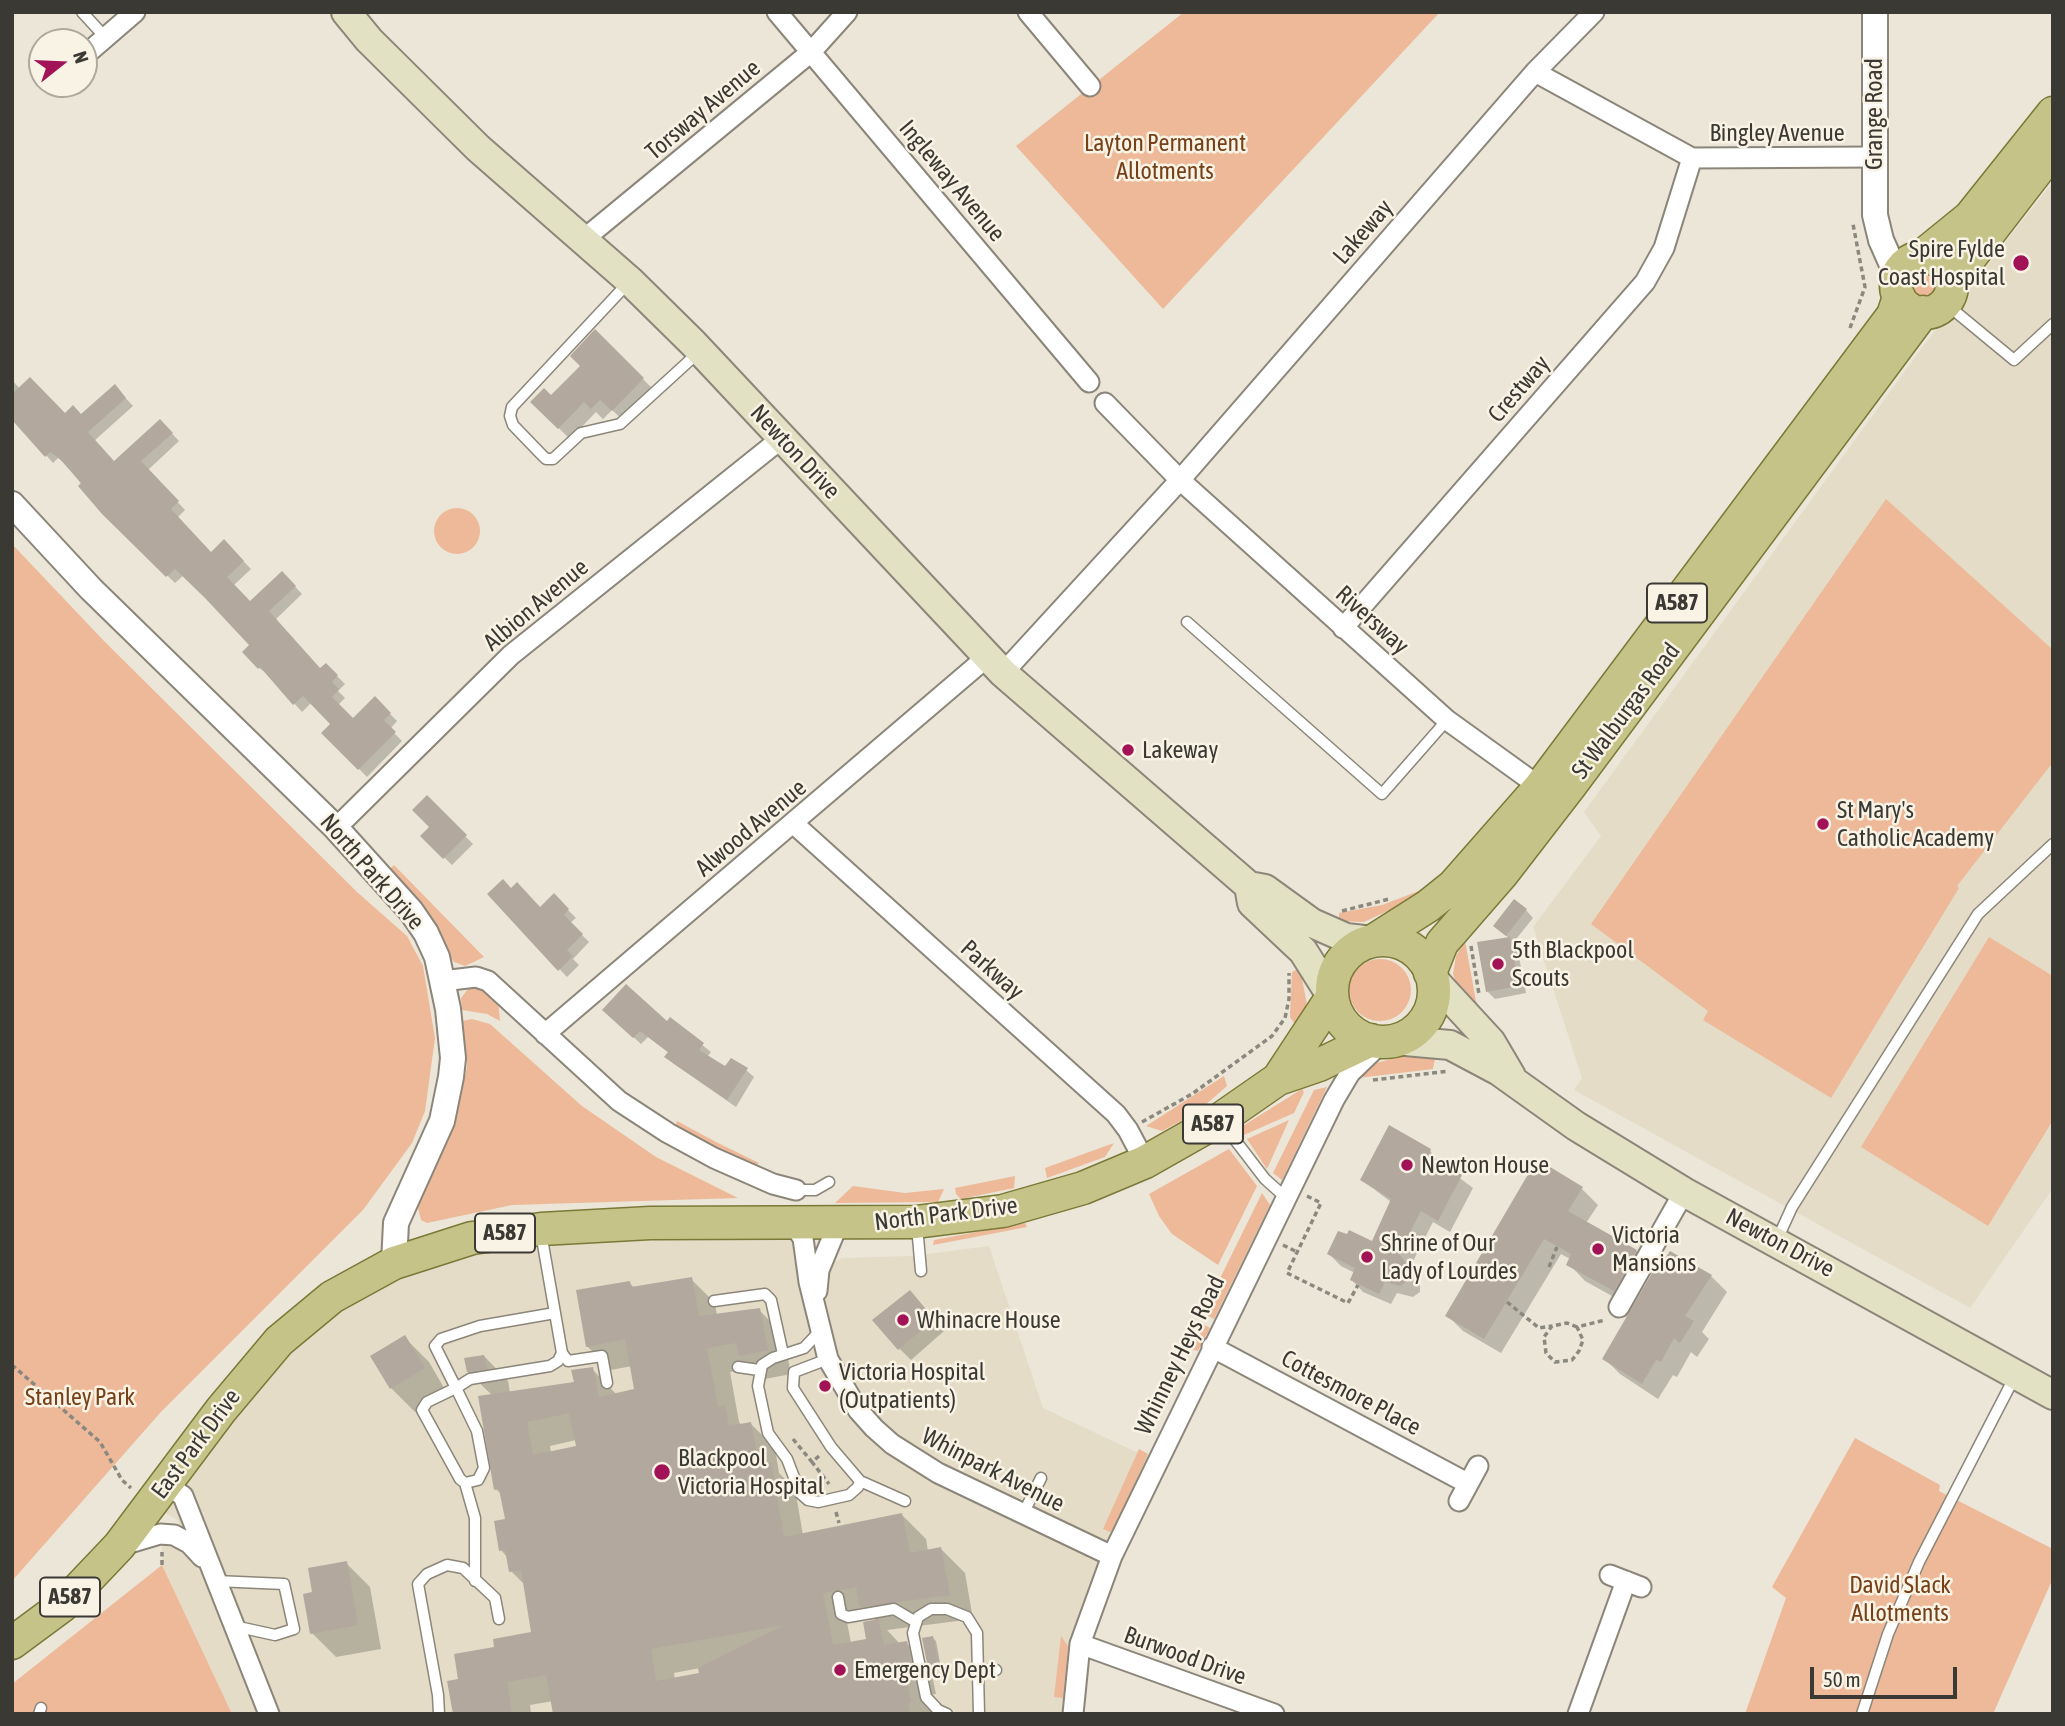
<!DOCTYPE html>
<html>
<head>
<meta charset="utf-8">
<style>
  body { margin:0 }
  #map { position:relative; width:2065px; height:1726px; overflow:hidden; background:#ebe6d8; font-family:"Asap Condensed",sans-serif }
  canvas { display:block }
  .frame { position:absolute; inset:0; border:14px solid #3b3934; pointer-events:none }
  .north { position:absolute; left:28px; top:28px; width:70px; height:70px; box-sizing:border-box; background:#f9f3e5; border:2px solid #ada99e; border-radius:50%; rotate:72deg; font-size:19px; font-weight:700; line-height:28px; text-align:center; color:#3b3934 }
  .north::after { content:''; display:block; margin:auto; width:24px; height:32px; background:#a21257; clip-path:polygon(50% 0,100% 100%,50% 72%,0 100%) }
  .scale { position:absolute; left:1810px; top:1667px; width:147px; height:32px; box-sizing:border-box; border:4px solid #3b3934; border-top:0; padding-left:9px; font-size:21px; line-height:24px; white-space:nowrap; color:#3b3934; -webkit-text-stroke:5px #f9f3e5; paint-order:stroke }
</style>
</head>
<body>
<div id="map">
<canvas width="2065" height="1726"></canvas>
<div class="frame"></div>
<div class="north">N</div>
<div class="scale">50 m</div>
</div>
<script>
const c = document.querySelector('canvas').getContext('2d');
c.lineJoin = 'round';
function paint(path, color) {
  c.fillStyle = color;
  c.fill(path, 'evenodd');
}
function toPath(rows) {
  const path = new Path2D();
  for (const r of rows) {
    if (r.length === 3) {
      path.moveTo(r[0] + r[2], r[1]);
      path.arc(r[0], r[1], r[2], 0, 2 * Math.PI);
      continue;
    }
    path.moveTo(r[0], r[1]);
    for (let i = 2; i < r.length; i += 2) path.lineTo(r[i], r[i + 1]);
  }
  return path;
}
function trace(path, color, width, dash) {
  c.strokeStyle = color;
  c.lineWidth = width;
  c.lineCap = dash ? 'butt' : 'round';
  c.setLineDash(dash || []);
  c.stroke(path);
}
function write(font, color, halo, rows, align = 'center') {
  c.font = font + ' "Asap Condensed",sans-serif';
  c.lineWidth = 5;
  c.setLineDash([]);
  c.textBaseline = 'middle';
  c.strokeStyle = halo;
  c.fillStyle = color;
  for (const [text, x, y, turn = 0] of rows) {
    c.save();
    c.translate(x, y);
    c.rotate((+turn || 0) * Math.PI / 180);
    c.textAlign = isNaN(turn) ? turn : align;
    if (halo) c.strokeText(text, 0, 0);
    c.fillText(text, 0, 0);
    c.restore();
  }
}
paint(toPath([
  [2053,182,2053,1188,1970,1308,1574,1090,1582,1078,1533,927,1601,836,1584,812,1924,345],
  [793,1224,819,1270,842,1258,912,1256,989,1246,1043,1408,1155,1461,1112,1556,1073,1714,232,1714,162,1565,162,1544,174,1535,178,1520,150,1505,279,1341,444,1245]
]), '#e4dcc7');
paint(toPath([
  [1184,12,1440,12,1163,309,1016,146],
  [1924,284,17],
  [1886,499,2053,650,2053,762,1957,886,1959,888,1831,1098,1703,1020,1708,1011,1591,924],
  [457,531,23],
  [12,544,104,641,357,892,407,936,423,966,435,1038,425,1111,412,1143,363,1210,160,1413,12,1581],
  [394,865,484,957,465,966,454,962,390,869],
  [1424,889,1426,893,1364,922,1339,921,1339,913,1382,905],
  [1989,937,2053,976,2053,1120,1988,1226,1861,1147],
  [1465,941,1476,1001,1483,1018,1457,985,1453,974,1456,956],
  [1380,990,31],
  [1300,968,1307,1005,1298,1029,1290,1017,1292,972],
  [480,987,498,1000,500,1021,487,1014,462,1010,461,998,468,989],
  [472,1019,490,1024,582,1106,656,1157,738,1198,512,1205,427,1223,421,1220,418,1208,420,1195,457,1116,467,1066,462,1021],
  [1404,1056,1435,1058,1433,1069,1358,1078,1376,1063],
  [1224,1076,1227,1086,1196,1113,1162,1131,1146,1126],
  [1327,1087,1282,1180,1273,1173,1314,1090],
  [1302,1089,1304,1092,1294,1113,1244,1135,1241,1127],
  [1289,1120,1267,1169,1247,1139],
  [677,1121,716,1142,759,1163,754,1166,714,1148,675,1126],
  [1114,1143,1105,1157,1047,1178,1045,1168],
  [1229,1149,1257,1186,1218,1265,1172,1234,1159,1216,1149,1194],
  [1015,1176,1014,1188,961,1199,956,1194,955,1188],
  [853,1186,905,1193,944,1189,938,1202,835,1203],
  [1262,1193,1270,1205,1214,1319,1203,1313],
  [1025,1223,1027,1227,933,1245,934,1240],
  [1199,1322,1210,1328,1198,1351,1186,1348],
  [1855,1438,1940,1485,1939,1491,2053,1549,2053,1578,1993,1714,1745,1714,1786,1598,1772,1587],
  [1139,1449,1148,1454,1115,1527,1110,1532,1103,1529],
  [162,1565,232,1714,12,1714,12,1684],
  [1061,1636,1068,1646,1063,1698,1054,1697]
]), '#edb999');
paint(toPath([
  [595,332,654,390,624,421,612,410,603,419,596,412,570,439,532,402,551,398,582,366],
  [12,380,20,389,65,415,81,416,122,394,133,406,94,441,115,463,160,421,179,441,148,470,185,510,177,518,211,554,224,541,251,569,234,585,251,603,282,573,302,594,275,620,321,670,326,665,345,684,338,691,345,698,338,705,353,721,375,699,397,721,390,729,402,741,367,777,324,733,333,724,312,702,302,712,268,674,259,668,252,645,184,575,175,583,103,512,66,464,58,458,53,463,46,455,12,418],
  [427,798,473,844,452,865,422,836,431,827],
  [512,890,540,909,554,896,576,918,570,923,589,942,573,959,579,965,567,977,490,894],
  [1526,910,1533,918,1513,943,1517,947,1526,993,1495,999,1487,991,1510,939,1503,933],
  [604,1010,667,1024,671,1020,711,1052,707,1057,726,1068,746,1070,754,1077,736,1107,674,1064,666,1057,669,1053,648,1037,641,1044],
  [1430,1151,1441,1164,1473,1188,1450,1232,1433,1222,1410,1267,1420,1280,1420,1292,1413,1297,1397,1293,1391,1304,1363,1292,1352,1280,1355,1273,1341,1266,1329,1254,1373,1243,1391,1202,1362,1180],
  [1582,1189,1598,1205,1586,1223,1636,1251,1652,1267,1630,1306,1585,1281,1569,1264,1570,1259,1561,1254,1501,1353,1463,1331,1447,1315],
  [1711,1276,1727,1292,1702,1332,1709,1339,1697,1357,1691,1352,1677,1377,1673,1375,1658,1399,1620,1374,1604,1358],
  [691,1279,715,1303,717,1316,759,1310,783,1334,791,1374,765,1379,753,1368,730,1372,739,1422,742,1426,751,1424,775,1448,779,1473,795,1489,803,1535,902,1515,926,1539,928,1551,941,1549,965,1573,973,1619,887,1630,900,1644,906,1643,929,1665,933,1638,936,1641,941,1668,931,1670,936,1694,928,1695,932,1714,555,1714,553,1701,530,1705,531,1714,455,1714,460,1680,496,1648,533,1633,526,1586,511,1571,508,1558,501,1550,507,1521,502,1495,496,1489,493,1396,468,1372,484,1356,508,1381,510,1393,577,1384,592,1369,617,1395,636,1391,632,1366,611,1370,587,1346,629,1282,635,1289],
  [576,1440,578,1448,551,1453,550,1446],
  [868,1613,876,1621,868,1640,851,1643,846,1617],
  [700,1668,701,1675,675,1680,674,1673],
  [910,1292,944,1331,911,1360,899,1348],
  [405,1338,429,1362,447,1393,415,1412,391,1388],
  [346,1563,370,1587,381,1649,336,1657,312,1633,314,1594]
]), '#0003');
paint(toPath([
  [595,329,644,378,612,411,600,400,591,409,584,402,558,429,530,402,544,388,551,395,580,366,570,356],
  [30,377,65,413,73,405,81,414,115,384,126,398,88,432,114,461,160,419,173,433,141,461,179,501,171,509,211,552,224,539,244,561,227,577,250,601,282,571,296,586,269,611,320,668,326,663,338,675,332,682,339,689,332,697,353,718,375,696,391,713,384,720,396,732,358,770,321,733,330,724,303,696,293,705,260,667,258,669,242,652,249,645,205,598,175,569,166,577,102,514,78,486,81,483,59,458,50,452,45,457,12,420,12,394],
  [427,795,467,835,443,859,420,836,429,827,412,810],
  [503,879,511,888,517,882,540,907,554,893,569,909,564,915,583,934,567,950,573,956,558,971,487,894],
  [1514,899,1527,909,1506,936,1493,926],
  [1510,937,1519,986,1486,992,1477,942],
  [626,984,667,1021,670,1017,704,1043,699,1050,725,1066,731,1058,748,1068,727,1100,664,1057,668,1052,640,1031,633,1038,602,1010],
  [1389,1125,1431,1149,1429,1155,1462,1175,1438,1221,1421,1211,1399,1254,1409,1267,1409,1280,1400,1286,1385,1282,1379,1294,1350,1280,1355,1268,1327,1254,1338,1231,1347,1234,1349,1230,1372,1241,1391,1199,1360,1180],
  [1537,1159,1583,1187,1568,1211,1637,1250,1614,1291,1566,1265,1571,1254,1544,1239,1484,1339,1445,1316],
  [1670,1251,1712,1275,1685,1316,1694,1321,1680,1343,1674,1338,1661,1362,1656,1360,1642,1384,1602,1359,1659,1261,1662,1263],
  [692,1277,699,1316,760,1308,768,1350,739,1356,736,1343,707,1348,718,1407,725,1405,729,1426,751,1422,759,1465,771,1463,784,1537,902,1513,910,1553,941,1547,950,1595,860,1607,856,1587,823,1593,833,1645,866,1639,863,1622,878,1619,884,1645,907,1641,913,1670,905,1672,911,1702,908,1703,910,1714,553,1714,546,1675,507,1682,512,1714,453,1714,447,1681,458,1679,454,1654,494,1647,493,1639,531,1632,521,1570,509,1572,505,1550,499,1551,494,1521,505,1519,499,1489,494,1490,478,1396,574,1382,571,1370,593,1367,599,1397,634,1389,625,1339,586,1347,576,1290,630,1281,631,1287],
  [569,1413,576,1446,533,1455,527,1422],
  [784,1625,698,1668,699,1673,656,1681,651,1649],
  [910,1290,934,1319,898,1350,872,1320],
  [405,1335,425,1368,390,1389,370,1356],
  [484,1355,487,1369,467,1372,464,1358],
  [347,1561,358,1625,310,1634,303,1594,312,1592,308,1568],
  [933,1636,939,1665,928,1668,922,1638]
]), '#b2a89d');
const service = toPath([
  [82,12,105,37],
  [628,283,512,407,510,416,513,425,539,452,546,459,553,459,581,433,620,424,700,351],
  [1945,303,2014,360,2053,324],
  [1187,622,1382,794,1447,720],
  [1222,1123,1265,1179,1285,1197],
  [796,1190,815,1190,829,1182],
  [917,1226,921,1271],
  [541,1233,562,1353,568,1361,602,1356,607,1383],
  [1777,1240,1792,1207,1978,914,2053,844],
  [714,1301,765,1294,771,1300,783,1354],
  [555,1313,480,1326,441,1339,435,1346,456,1388,470,1379,550,1366,558,1361,562,1353],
  [820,1331,804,1348,773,1358,762,1365,758,1386,768,1433,787,1459,800,1493,808,1500,818,1502,849,1495,858,1487,860,1481,831,1447,793,1388,794,1372,828,1359],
  [738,1367,759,1370],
  [456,1388,477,1431,484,1468,478,1480,465,1483,460,1479,422,1410,427,1402,456,1388],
  [860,1481,905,1501],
  [465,1483,475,1518,475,1581],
  [1023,1514,1041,1478],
  [216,1581,284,1584,294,1629,275,1635,234,1626],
  [838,1597,841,1614,848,1617,894,1609,916,1622],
  [979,1669,996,1670],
  [39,1714,41,1708],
  [439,1714,438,1695,418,1584,427,1574,447,1565,463,1568,495,1598,499,1619],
  [947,1714,938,1710,926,1697,913,1633,918,1617,931,1609,947,1609,967,1617,977,1633,979,1714],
  [1862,1714,1888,1634,1919,1562,2014,1378]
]);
const minor = toPath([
  [777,12,1089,382],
  [1028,12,1090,86],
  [84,56,135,12],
  [1535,72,1692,158,1874,157],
  [584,239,811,52,847,12],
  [1105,403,1180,480,1447,720,1540,787],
  [1343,628,1645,282,1664,248,1692,158],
  [1003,673,1180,480,1535,72,1594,12],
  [794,824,1116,1114,1128,1130,1145,1162],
  [336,828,511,655,782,438],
  [442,981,476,977,488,981,619,1101,668,1133,714,1158,773,1184,796,1190],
  [545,1034,987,657],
  [793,1224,803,1238,809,1282,828,1359,858,1410,874,1428,892,1444,938,1473,1112,1556],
  [817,1291,819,1270,838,1224],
  [1619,1307,1684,1192],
  [1212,1347,1467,1483],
  [166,1484,183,1496,269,1714],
  [1459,1501,1478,1466],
  [123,1545,160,1534,174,1535,189,1543,202,1557],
  [1610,1575,1641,1587],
  [1080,1644,1274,1714],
  [1073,1714,1080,1644,1112,1556,1334,1100,1350,1073,1377,1047],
  [1578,1714,1626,1581]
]);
const tertiary = toPath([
  [1875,12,1875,215,1881,240,1897,276],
  [12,504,91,589,336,828,411,911,426,933,437,957,448,1009,453,1058,451,1077,442,1121,396,1223,394,1263]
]);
const secondary = toPath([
  [346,12,369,40,478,148,630,281,693,343,1003,673,1249,886,1265,889,1312,923,1346,938,1373,941],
  [1249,886,1252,903,1303,951,1332,997],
  [1432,978,1491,1042,1511,1076],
  [1394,1040,1450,1045,1499,1071,1576,1126,1684,1192,2053,1395]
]);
const primary = toPath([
  [1922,256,1970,217,2053,113],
  [1924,285,28],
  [1952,281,2053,150],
  [1383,991,51],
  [1373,941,1428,906,1453,886,1540,787,1893,315,1899,297],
  [1430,973,1442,943,1502,874,1570,786,1923,312],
  [1278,1079,1332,997],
  [12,1643,62,1606,119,1546,221,1410,279,1341,332,1297,394,1263,472,1238,541,1229,650,1223,916,1222,1003,1211,1083,1188,1145,1162,1219,1120,1278,1079,1319,1065,1371,1040]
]);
trace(service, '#8b8679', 13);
trace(minor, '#8b8679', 23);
trace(tertiary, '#8b8679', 28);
trace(secondary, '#8b8679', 32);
trace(primary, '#7b7937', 35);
trace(toPath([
  [1850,328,1865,287,1853,224],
  [1342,911,1389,899],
  [1471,946,1479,994],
  [1373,1080,1449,1071],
  [1142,1122,1192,1094,1272,1036,1285,1018,1289,999,1289,973],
  [1307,1196,1321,1203,1287,1273,1348,1303,1358,1285],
  [1283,1245,1297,1252],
  [1549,1267,1557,1247],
  [1507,1302,1539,1328,1552,1326],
  [1577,1327,1567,1323,1552,1326,1544,1337,1546,1353,1555,1362,1572,1360,1579,1351,1583,1340,1577,1327,1605,1320],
  [12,1365,100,1442,122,1480,131,1488],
  [793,1439,812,1462],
  [819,1456,812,1462,829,1484],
  [836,1512,839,1523],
  [162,1565,162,1552]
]), '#8b887f', 3.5, [5, 3.5]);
trace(service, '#fff', 10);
trace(minor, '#fff', 19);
trace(tertiary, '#fff', 24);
trace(secondary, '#e2e1c3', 28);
trace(primary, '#c5c388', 32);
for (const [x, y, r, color] of [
  [2021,263,9,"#a21257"],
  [1128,750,7,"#a21257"],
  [1823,824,7,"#a21257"],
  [1498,964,7,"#a21257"],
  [1407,1165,7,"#a21257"],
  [1598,1249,7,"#a21257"],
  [1367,1257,7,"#a21257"],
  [903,1320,7,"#a21257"],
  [825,1386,7,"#a21257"],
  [662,1472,9,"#a21257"],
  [840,1670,7,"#a21257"]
]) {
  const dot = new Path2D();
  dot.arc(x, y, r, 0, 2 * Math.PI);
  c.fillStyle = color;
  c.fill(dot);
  trace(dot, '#f9f3e5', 2.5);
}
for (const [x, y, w] of [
  [1677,603,60],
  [1213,1124,60],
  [505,1233,60],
  [70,1597,60]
]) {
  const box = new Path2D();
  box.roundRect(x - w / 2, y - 19.5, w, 39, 5);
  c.fillStyle = '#f9f3e5';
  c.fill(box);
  trace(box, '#3b3934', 2);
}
write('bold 23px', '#3b3934', null, [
  ["A587",1677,603],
  ["A587",1213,1124],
  ["A587",505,1233],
  ["A587",70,1597]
]);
write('24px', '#3b3934', '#f9f3e5', [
  ["Torsway Avenue",703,110,-40],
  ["Grange Road",1874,114,-90],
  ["Bingley Avenue",1777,133],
  ["Ingleway Avenue",952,181,50],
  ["Lakeway",1363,232,-49],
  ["Crestway",1519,389,-49],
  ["Newton Drive",795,452,47],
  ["Albion Avenue",536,605,-40],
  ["Riversway",1372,620,42],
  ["St Walburgas Road",1626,711,-53],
  ["Alwood Avenue",751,828,-40],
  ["North Park Drive",372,872,49],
  ["Parkway",992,970,42],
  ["North Park Drive",946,1214,-7],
  ["Newton Drive",1780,1243,28],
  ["Whinney Heys Road",1180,1355,-64],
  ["Cottesmore Place",1351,1393,28],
  ["East Park Drive",196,1444,-53],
  ["Whinpark Avenue",993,1470,27],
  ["Burwood Drive",1185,1656,20]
]);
write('24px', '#764018', '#f9f3e5', [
  ["Layton Permanent",1165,143],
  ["Allotments",1165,171],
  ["Stanley Park",80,1397],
  ["David Slack",1900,1585],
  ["Allotments",1900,1613]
]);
write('24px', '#3b3934', '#f9f3e5', [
  ["Spire Fylde",2005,249,"right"],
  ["Coast Hospital",2005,277,"right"],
  ["Lakeway",1142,750],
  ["St Mary's",1837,810],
  ["Catholic Academy",1837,838],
  ["5th Blackpool",1512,950],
  ["Scouts",1512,978],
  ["Newton House",1421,1165],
  ["Victoria",1612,1235],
  ["Mansions",1612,1263],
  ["Shrine of Our",1381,1243],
  ["Lady of Lourdes",1381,1271],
  ["Whinacre House",917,1320],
  ["Victoria Hospital",839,1372],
  ["(Outpatients)",839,1400],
  ["Blackpool",678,1458],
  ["Victoria Hospital",678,1486],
  ["Emergency Dept",854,1670]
], 'left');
</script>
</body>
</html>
